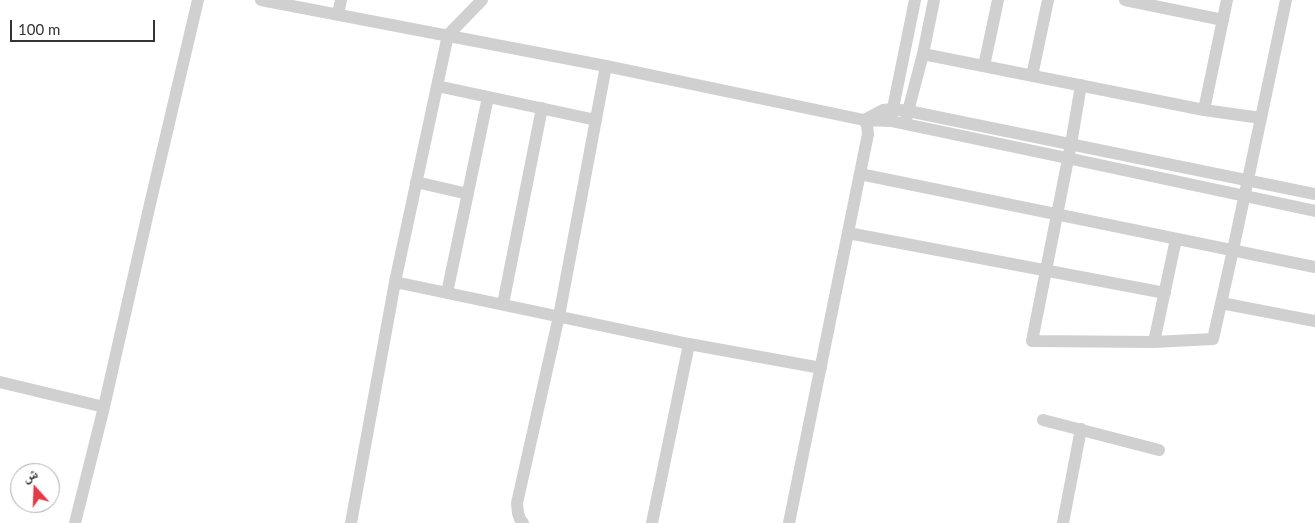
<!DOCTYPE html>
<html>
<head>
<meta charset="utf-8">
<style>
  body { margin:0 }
  #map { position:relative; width:1315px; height:523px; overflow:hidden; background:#fff; font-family:Lato,"Noto Naskh Arabic",sans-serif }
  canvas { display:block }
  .north { position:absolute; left:10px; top:463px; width:50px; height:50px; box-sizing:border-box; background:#fff; border:1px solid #adadad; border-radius:50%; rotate:340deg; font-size:14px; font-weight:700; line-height:20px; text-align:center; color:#333 }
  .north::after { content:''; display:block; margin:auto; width:18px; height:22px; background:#e63946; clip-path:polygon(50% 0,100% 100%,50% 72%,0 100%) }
  .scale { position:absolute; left:10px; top:20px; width:145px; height:22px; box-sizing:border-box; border:2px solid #333; border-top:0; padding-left:6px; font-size:15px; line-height:18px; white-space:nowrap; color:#333; -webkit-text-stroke:4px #fff; paint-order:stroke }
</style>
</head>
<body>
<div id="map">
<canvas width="1315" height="523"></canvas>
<div class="north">ش</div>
<div class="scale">100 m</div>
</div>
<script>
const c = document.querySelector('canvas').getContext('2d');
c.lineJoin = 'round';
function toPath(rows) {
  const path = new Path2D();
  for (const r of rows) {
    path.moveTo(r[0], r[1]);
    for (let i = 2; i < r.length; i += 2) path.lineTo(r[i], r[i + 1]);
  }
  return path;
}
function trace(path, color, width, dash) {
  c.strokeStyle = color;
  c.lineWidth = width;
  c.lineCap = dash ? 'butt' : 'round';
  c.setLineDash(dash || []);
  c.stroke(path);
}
trace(toPath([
  [261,0,606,66,864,120,891,121,1067,158,1315,211],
  [1125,0,1223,20],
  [338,14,341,0],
  [923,54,1204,110,1261,118],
  [984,66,998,0],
  [1032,76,1048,0],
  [1081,85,1071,144,1032,341,1154,342,1213,339,1233,250,1286,0],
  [437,86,596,120],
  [1204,110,1227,0],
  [891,118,915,0],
  [866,119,883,110,893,109,908,111,1315,194],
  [906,119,923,54,934,0],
  [860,174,1315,267],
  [416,182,468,194],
  [848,233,1165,293],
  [395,282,689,344,821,368],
  [447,293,488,97],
  [1221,303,1315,321],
  [503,304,542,108],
  [1154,342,1176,239],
  [0,382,104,407],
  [1043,420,1159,450],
  [75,523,104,407,150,204,198,0],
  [351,523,395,282,448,35,482,0],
  [523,523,520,519,518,513,517,503,559,316,606,66],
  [652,523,689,344],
  [789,523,868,134,867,125,864,120],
  [1063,523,1081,429]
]), '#d0d0d0', 12);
</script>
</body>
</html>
